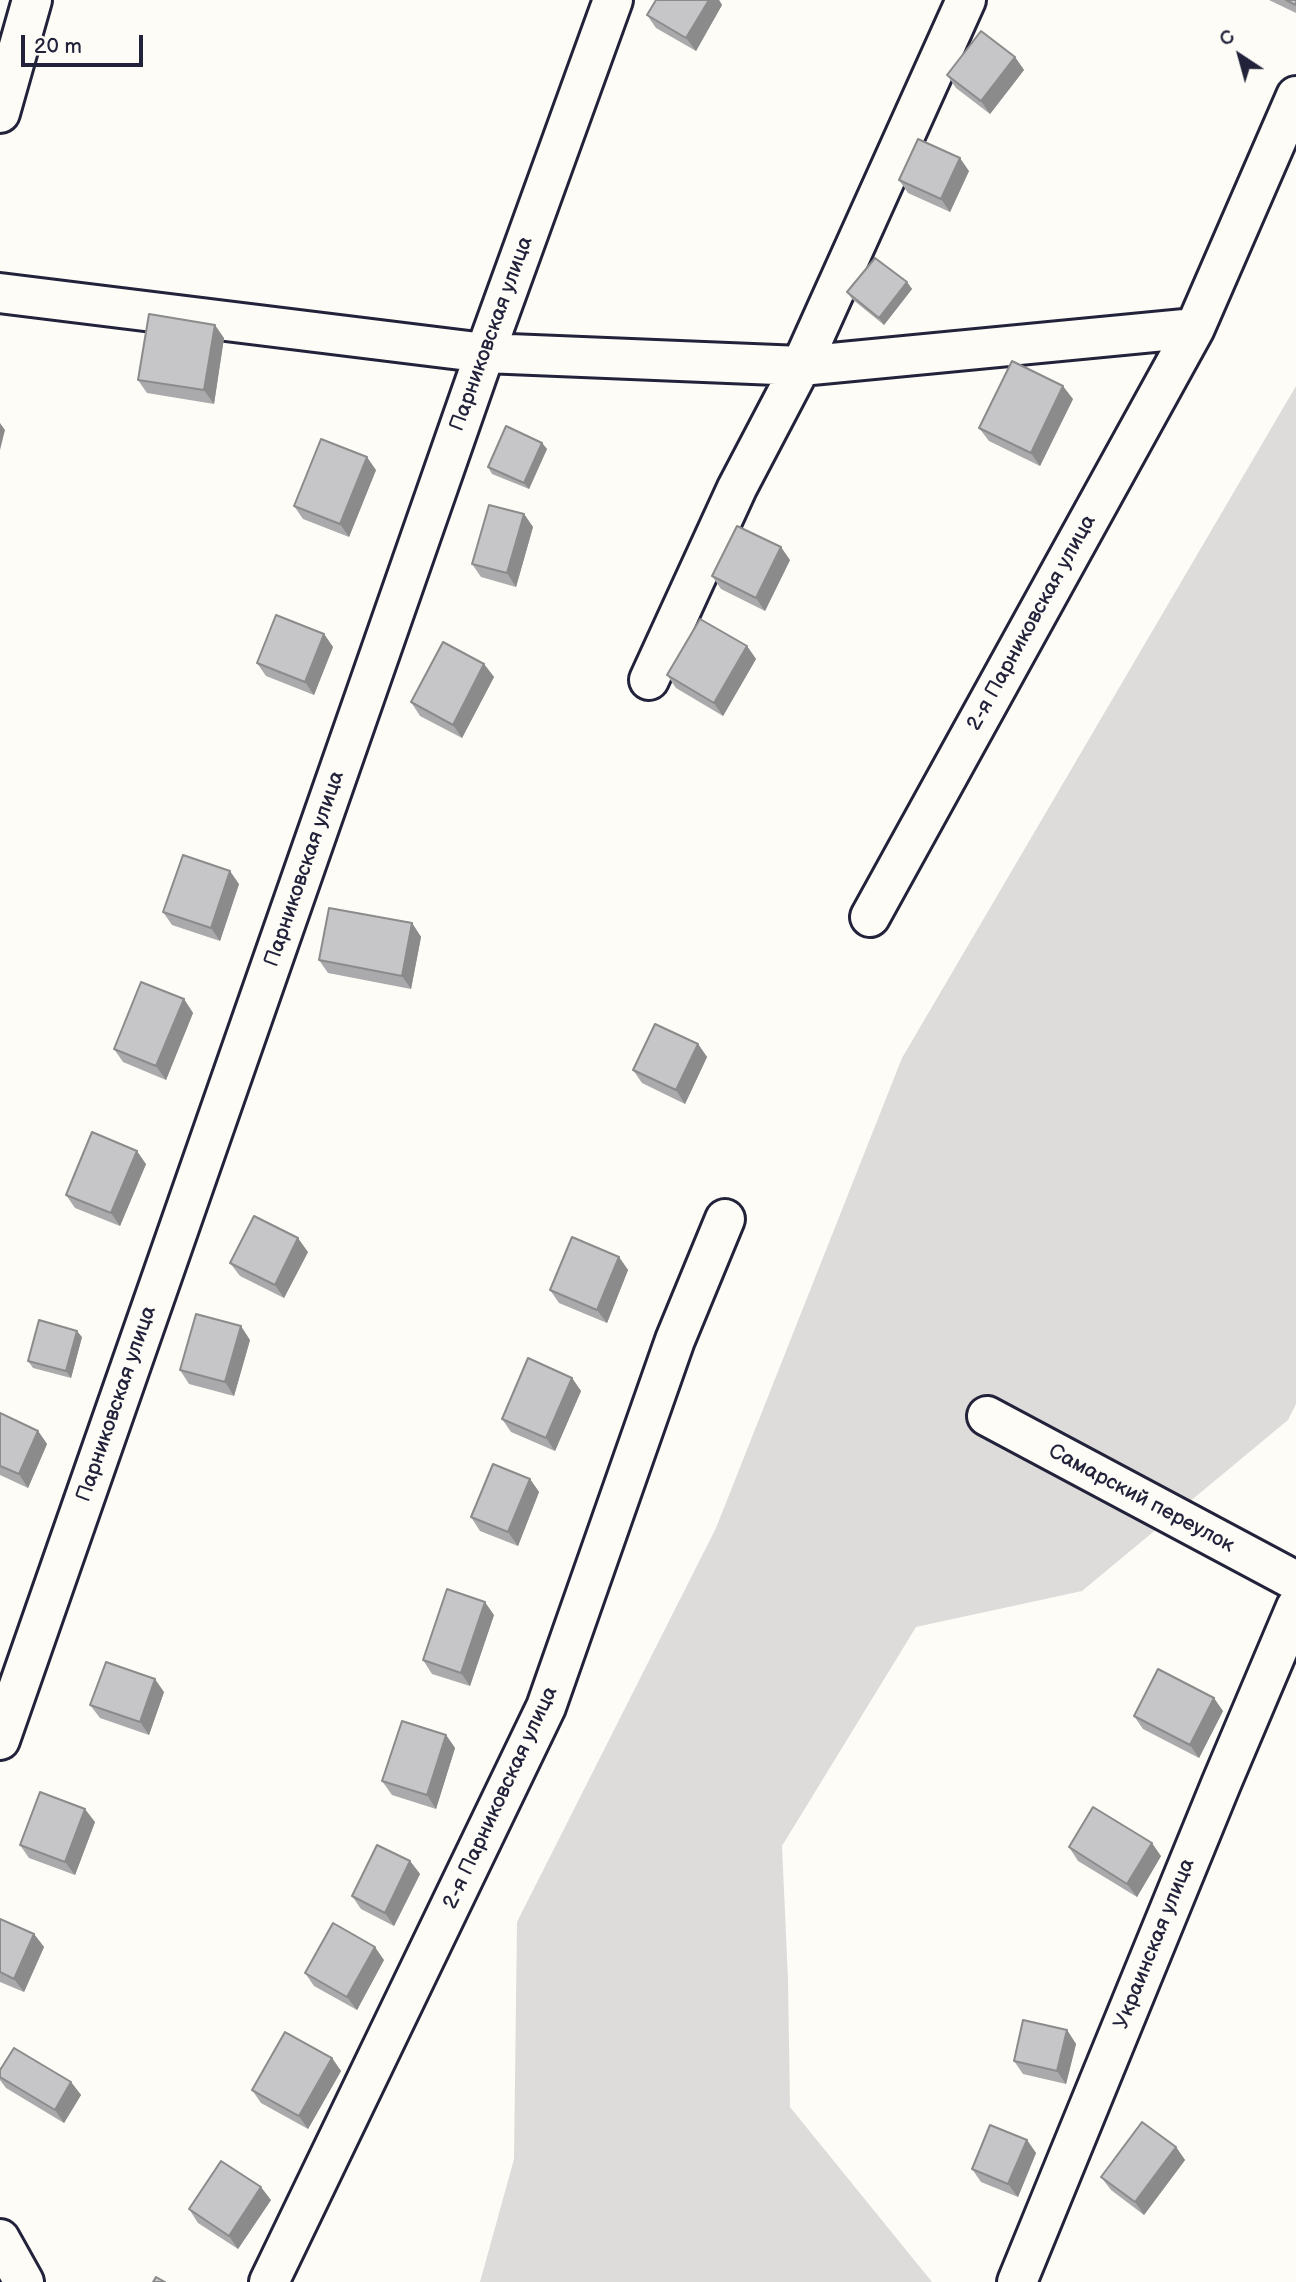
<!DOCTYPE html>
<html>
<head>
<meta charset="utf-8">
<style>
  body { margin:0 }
  #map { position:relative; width:1296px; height:2282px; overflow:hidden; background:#fdfcf7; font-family:"Balsamiq Sans",sans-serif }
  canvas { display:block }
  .north { position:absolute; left:1205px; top:21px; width:70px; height:70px; -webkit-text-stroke:5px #fdfcf7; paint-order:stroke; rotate:324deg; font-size:19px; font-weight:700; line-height:28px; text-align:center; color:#22223b }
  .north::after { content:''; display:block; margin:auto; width:24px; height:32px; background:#22223b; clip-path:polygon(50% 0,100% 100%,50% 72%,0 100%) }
  .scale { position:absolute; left:21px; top:35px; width:122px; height:32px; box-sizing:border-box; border:4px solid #22223b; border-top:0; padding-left:9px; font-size:21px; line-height:24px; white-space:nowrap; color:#22223b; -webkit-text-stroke:5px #fdfcf7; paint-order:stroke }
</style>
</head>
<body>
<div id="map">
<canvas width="1296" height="2282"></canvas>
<div class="north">С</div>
<div class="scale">20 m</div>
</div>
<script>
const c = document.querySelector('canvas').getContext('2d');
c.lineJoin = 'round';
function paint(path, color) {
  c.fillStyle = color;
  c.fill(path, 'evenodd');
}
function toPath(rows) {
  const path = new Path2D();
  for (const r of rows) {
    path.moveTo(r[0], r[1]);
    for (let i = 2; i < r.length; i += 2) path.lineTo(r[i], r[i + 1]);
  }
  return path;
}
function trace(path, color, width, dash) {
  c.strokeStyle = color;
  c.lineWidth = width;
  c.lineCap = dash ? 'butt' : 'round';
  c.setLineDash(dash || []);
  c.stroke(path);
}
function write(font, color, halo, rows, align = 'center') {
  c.font = font + ' "Balsamiq Sans",sans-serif';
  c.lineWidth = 5;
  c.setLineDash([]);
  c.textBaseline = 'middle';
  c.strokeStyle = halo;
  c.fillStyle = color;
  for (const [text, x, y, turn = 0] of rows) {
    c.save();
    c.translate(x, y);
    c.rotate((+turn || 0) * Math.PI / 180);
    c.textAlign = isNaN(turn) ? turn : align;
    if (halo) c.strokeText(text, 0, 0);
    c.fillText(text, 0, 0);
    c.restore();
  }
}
paint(toPath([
  [1296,386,1296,1404,1288,1420,1082,1591,916,1627,782,1846,788,1980,790,2107,932,2282,480,2282,514,2159,517,1922,716,1528,902,1058]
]), '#dddcdb');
const minor = toPath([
  [0,113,32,0],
  [0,293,485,353,801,366,1195,328],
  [649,680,737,488,801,366,966,0],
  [870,917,1195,328,1296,96],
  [987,1416,1296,1581],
  [0,1740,485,353,613,0],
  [0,2239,24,2282],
  [269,2282,546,1707,675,1340,725,1219],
  [1017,2282,1221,1784,1296,1607]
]);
trace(minor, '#22223b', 44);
trace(minor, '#fdfcf7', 38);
paint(toPath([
  [656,0,719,0,722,5,696,51,656,28,647,15],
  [1269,0,1296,0,1296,13],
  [1015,57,1024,70,990,114,956,88,947,75],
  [969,171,950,212,908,193,899,180],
  [907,282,912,289,884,325,852,299,847,292],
  [224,338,214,404,147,393,138,380],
  [1073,399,1040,466,989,441,979,428],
  [542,443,547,449,529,489,492,474,488,467],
  [376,470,349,537,303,519,294,506],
  [524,514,533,527,516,587,481,577,472,564],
  [790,560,765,611,721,589,712,576],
  [324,634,333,647,314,695,266,676,257,663],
  [747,646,756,659,723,716,676,688,667,675],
  [484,664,494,677,462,738,420,716,411,702],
  [239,884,220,941,172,925,163,912],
  [412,923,421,937,411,989,328,973,319,960],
  [184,999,193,1013,166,1080,123,1062,114,1049],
  [698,1044,707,1057,685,1104,642,1083,633,1070],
  [146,1164,120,1226,75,1208,66,1195],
  [308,1252,284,1298,240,1276,230,1263],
  [619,1257,628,1270,607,1323,559,1303,550,1290],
  [82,1337,71,1378,33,1368,28,1361],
  [250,1340,234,1396,189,1384,180,1370],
  [572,1378,581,1391,555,1451,511,1432,502,1419],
  [0,1413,38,1431,47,1444,28,1488,0,1475],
  [530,1479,539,1492,518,1546,480,1531,471,1517],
  [494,1615,470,1686,432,1674,423,1660],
  [164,1692,149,1735,100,1718,90,1705],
  [1223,1711,1199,1758,1143,1729,1134,1716],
  [446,1735,455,1748,436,1809,392,1795,382,1781],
  [95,1822,75,1875,29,1858,20,1845],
  [1069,1847,1161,1856,1137,1897,1078,1861],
  [410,1861,420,1874,394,1926,361,1909,352,1896],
  [0,1919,34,1934,44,1947,24,1992,0,1982],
  [384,1960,357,2010,314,1986,305,1973],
  [1067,2030,1076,2044,1066,2084,1023,2074,1014,2061],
  [332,2058,341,2071,308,2129,261,2103,252,2090],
  [0,2070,71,2082,81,2095,64,2123,6,2088,0,2080],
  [1027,2140,1036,2153,1018,2197,981,2182,972,2169],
  [1176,2147,1185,2160,1144,2215,1111,2190,1101,2177],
  [271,2200,238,2249,198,2223,189,2209]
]), '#aaaaac');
paint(toPath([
  [709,0,719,0,722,5,696,51,686,38],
  [1015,57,1024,70,990,114,981,101],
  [960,158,969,171,950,212,941,199],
  [907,282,912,289,884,325,879,318],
  [215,325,224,338,214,404,204,390],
  [1063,386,1073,399,1040,466,1031,453],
  [0,423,5,430,0,450],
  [542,443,547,449,529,489,524,483],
  [367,457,376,470,349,537,340,524],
  [524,514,533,527,516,587,507,573],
  [781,547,790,560,765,611,756,598],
  [324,634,333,647,314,695,305,682],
  [747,646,756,659,723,716,714,703],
  [484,664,494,677,462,738,453,725],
  [230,871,239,884,220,941,211,928],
  [412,923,421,937,411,989,402,976],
  [184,999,193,1013,166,1080,156,1066],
  [698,1044,707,1057,685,1104,676,1090],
  [137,1151,146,1164,120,1226,111,1213],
  [298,1238,308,1252,284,1298,275,1285],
  [619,1257,628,1270,607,1323,597,1310],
  [241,1326,250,1340,234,1396,225,1382],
  [77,1331,82,1337,71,1378,66,1371],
  [572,1378,581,1391,555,1451,546,1438],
  [38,1431,47,1444,28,1488,19,1474],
  [530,1479,539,1492,518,1546,508,1532],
  [485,1602,494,1615,470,1686,461,1673],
  [155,1679,164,1692,149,1735,140,1722],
  [1214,1698,1223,1711,1199,1758,1190,1745],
  [446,1735,455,1748,436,1809,427,1795],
  [85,1809,95,1822,75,1875,65,1862],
  [1152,1843,1161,1856,1137,1897,1127,1884],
  [410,1861,420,1874,394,1926,385,1913],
  [34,1934,44,1947,24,1992,14,1979],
  [375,1947,384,1960,357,2010,347,1997],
  [1067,2030,1076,2044,1066,2084,1057,2071],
  [332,2058,341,2071,308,2129,299,2116],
  [71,2082,81,2095,64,2123,55,2110],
  [1027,2140,1036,2153,1018,2197,1008,2184],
  [1176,2147,1185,2160,1144,2215,1135,2202],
  [261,2187,271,2200,238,2249,229,2236]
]), '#8b8b8c');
const building = toPath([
  [656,0,709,0,686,38,647,15,656,0],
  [1286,0,1296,0,1296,5,1286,0],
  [981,31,1015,57,981,101,947,75,981,31],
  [918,139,960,158,941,199,899,180,918,139],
  [875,258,907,282,879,318,847,292,875,258],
  [149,314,215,325,204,390,138,380,149,314],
  [1012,361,1063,386,1031,453,979,428,1012,361],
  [506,426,542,443,524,483,488,467,506,426],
  [321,439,367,457,340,524,294,506,321,439],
  [489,505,524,514,507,573,472,564,489,505],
  [737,526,781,547,756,598,712,576,737,526],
  [276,615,324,634,305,682,257,663,276,615],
  [700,619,747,646,714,703,667,675,700,619],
  [443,642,484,664,453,725,411,702,443,642],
  [183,855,230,871,211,928,163,912,183,855],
  [329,908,412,923,402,976,319,960,329,908],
  [141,982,184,999,156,1066,114,1049,141,982],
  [655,1024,698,1044,676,1090,633,1070,655,1024],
  [92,1132,137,1151,111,1213,66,1195,92,1132],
  [254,1216,298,1238,275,1285,230,1263,254,1216],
  [572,1237,619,1257,597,1310,550,1290,572,1237],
  [196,1314,241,1326,225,1382,180,1370,196,1314],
  [39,1320,77,1331,66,1371,28,1361,39,1320],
  [528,1358,572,1378,546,1438,502,1419,528,1358],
  [0,1413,38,1431,19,1474,0,1466,0,1413],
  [493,1464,530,1479,508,1532,471,1517,493,1464],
  [447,1589,485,1602,461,1673,423,1660,447,1589],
  [106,1662,155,1679,140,1722,90,1705,106,1662],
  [1158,1669,1214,1698,1190,1745,1134,1716,1158,1669],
  [402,1721,446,1735,427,1795,382,1781,402,1721],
  [40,1792,85,1809,65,1862,20,1845,40,1792],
  [1093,1807,1152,1843,1127,1884,1069,1847,1093,1807],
  [377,1845,410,1861,385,1913,352,1896,377,1845],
  [0,1919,34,1934,14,1979,0,1972,0,1919],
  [333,1923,375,1947,347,1997,305,1973,333,1923],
  [1023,2020,1067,2030,1057,2071,1014,2061,1023,2020],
  [285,2032,332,2058,299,2116,252,2090,285,2032],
  [14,2048,71,2082,55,2110,0,2077,0,2070,14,2048],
  [1142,2122,1176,2147,1135,2202,1101,2177,1142,2122],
  [990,2125,1027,2140,1008,2184,972,2169,990,2125],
  [221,2161,261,2187,229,2236,189,2209,221,2161],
  [156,2277,165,2282,153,2282,156,2277]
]);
paint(building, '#c6c6c8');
trace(building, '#8b8b8c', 2);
write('21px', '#22223b', '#fdfcf7', [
  ["Парниковская улица",492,334,-70],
  ["2-я Парниковская улица",1032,623,-61],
  ["Парниковская улица",305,869,-71],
  ["Парниковская улица",117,1404,-71],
  ["Самарский переулок",1141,1499,28],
  ["2-я Парниковская улица",501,1798,-65],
  ["Украинская улица",1155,1944,-68]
]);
</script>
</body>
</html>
